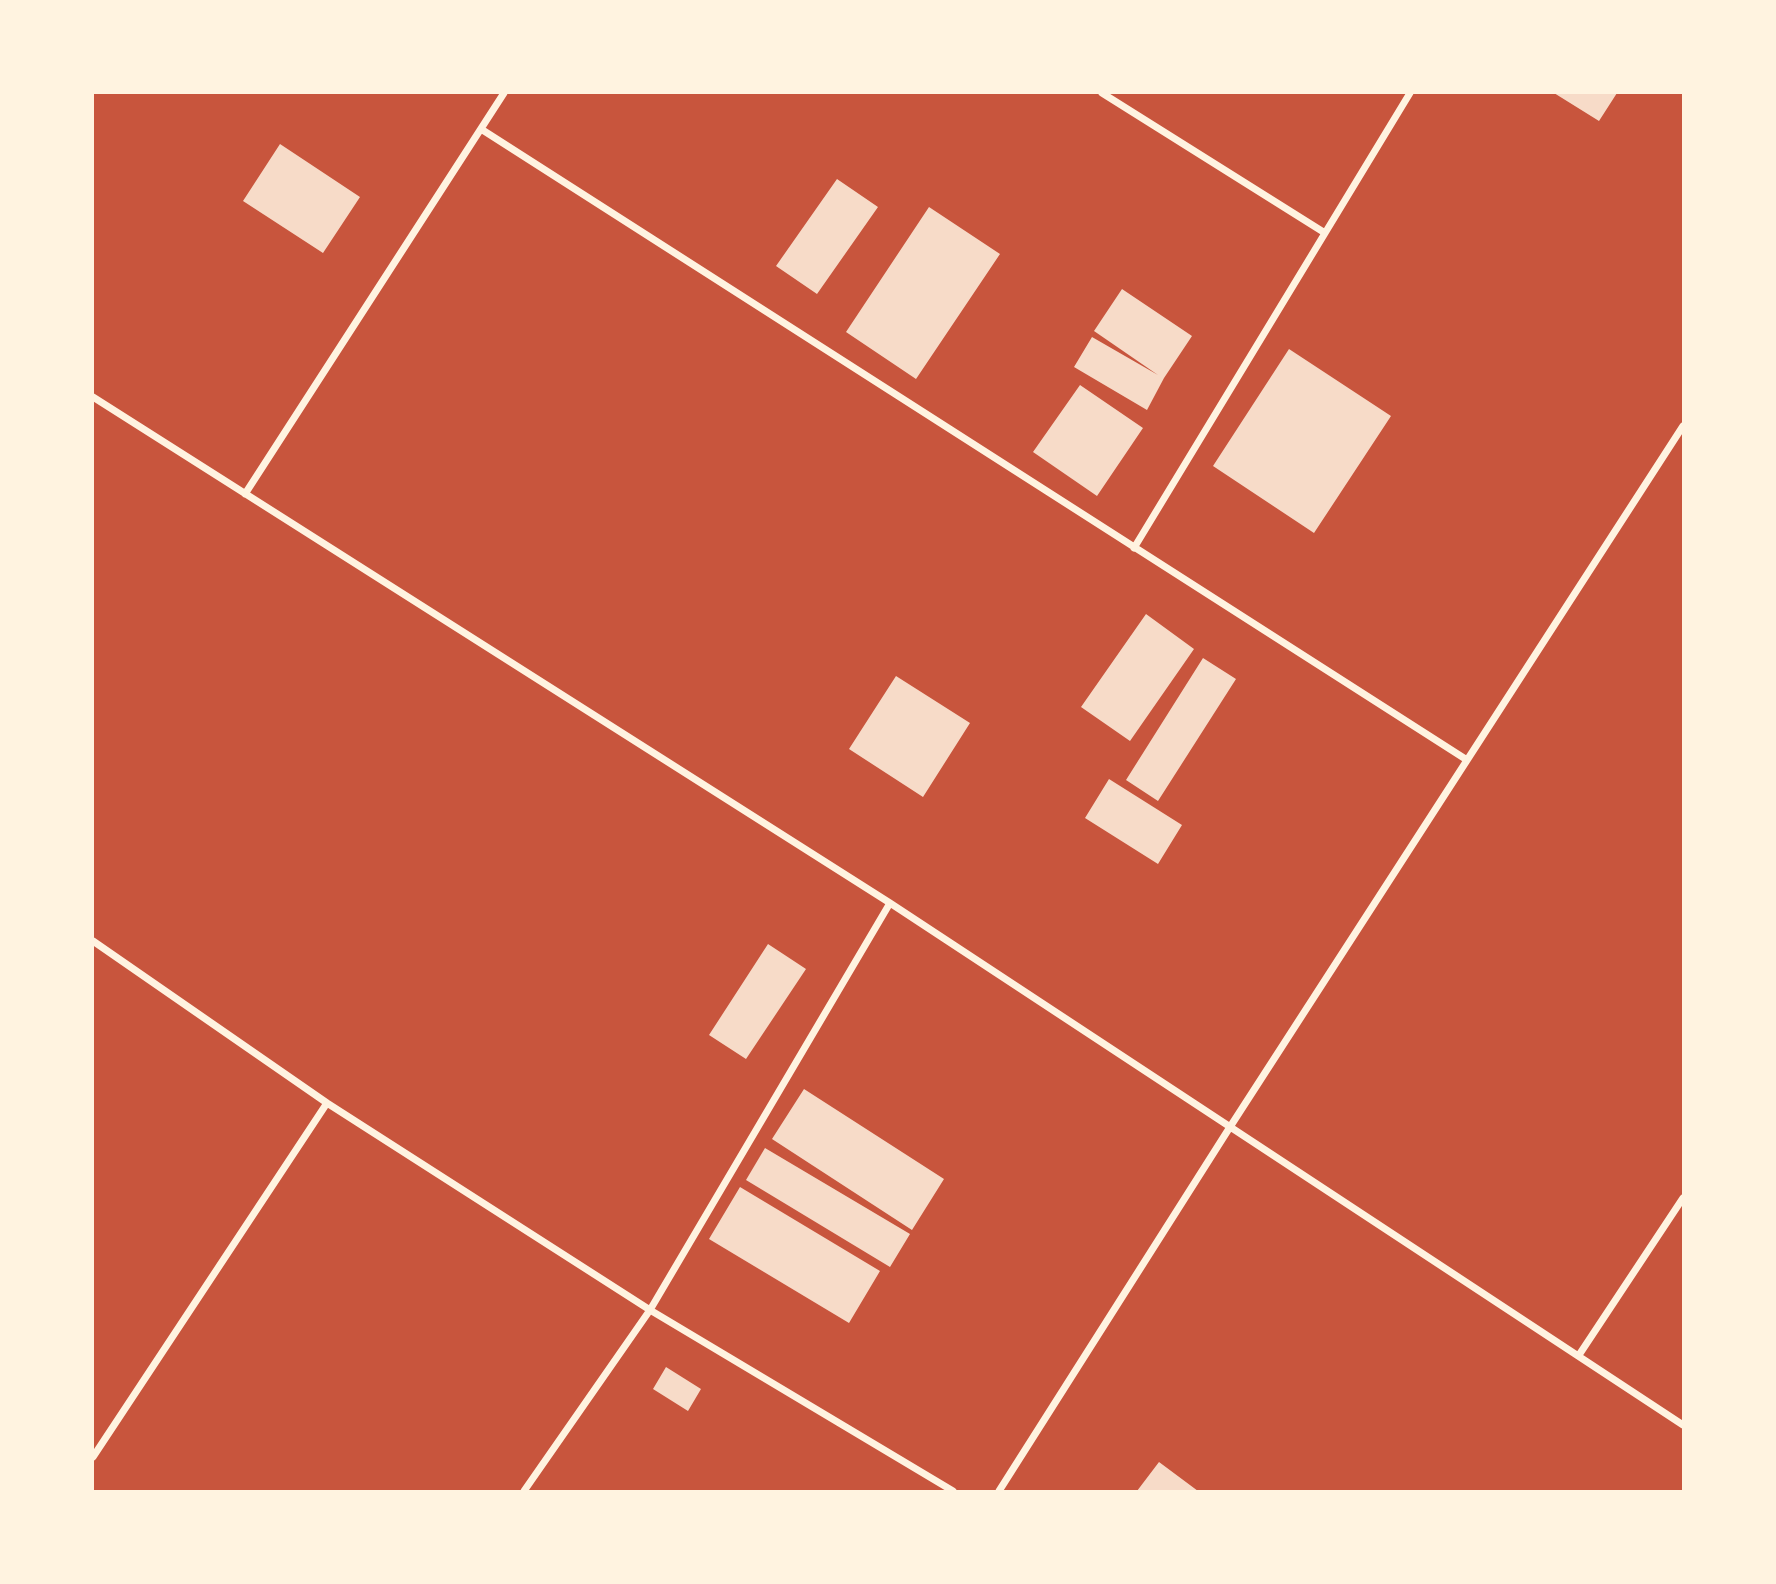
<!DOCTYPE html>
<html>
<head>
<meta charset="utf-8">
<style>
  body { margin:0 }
  #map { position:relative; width:1776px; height:1584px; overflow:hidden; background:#c8553d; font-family:"Source Sans 3",sans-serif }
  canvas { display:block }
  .frame { position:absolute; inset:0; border:94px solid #fff3e0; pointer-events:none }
</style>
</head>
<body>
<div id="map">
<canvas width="1776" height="1584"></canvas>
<div class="frame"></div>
</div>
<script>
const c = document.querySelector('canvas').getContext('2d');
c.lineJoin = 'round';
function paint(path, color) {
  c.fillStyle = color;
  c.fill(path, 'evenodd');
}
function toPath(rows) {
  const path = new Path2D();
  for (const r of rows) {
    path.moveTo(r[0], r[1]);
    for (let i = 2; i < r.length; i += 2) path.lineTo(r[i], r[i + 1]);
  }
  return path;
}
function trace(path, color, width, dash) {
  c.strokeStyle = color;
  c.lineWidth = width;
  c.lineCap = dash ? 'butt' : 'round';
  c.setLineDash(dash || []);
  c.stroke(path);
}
paint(toPath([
  [1554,93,1617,93,1599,121],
  [280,144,360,197,323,253,243,201],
  [837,179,878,207,817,294,776,266],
  [929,207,1000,254,916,379,846,332],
  [1122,289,1192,336,1164,378,1147,410,1074,367,1092,337,1158,375,1094,331],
  [1289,349,1391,416,1314,533,1213,466],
  [1080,385,1143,428,1097,496,1033,452],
  [1146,614,1194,649,1130,741,1081,707],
  [1203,658,1236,679,1158,801,1126,780],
  [896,676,970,723,923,797,849,749],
  [1109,779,1182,825,1158,864,1085,818],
  [768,944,806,969,746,1059,709,1035],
  [804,1089,944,1179,912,1230,772,1139],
  [765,1148,910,1234,890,1267,746,1180],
  [740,1187,880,1271,849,1323,709,1239],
  [666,1367,701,1389,688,1411,653,1389],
  [1159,1462,1198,1491,1137,1491]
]), '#f7dbc8');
trace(toPath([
  [1102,93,1325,233],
  [481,129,1467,760],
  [93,397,890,903,1683,1425],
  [245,494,504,93],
  [1134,548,1410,93],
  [93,941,327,1103,650,1310,953,1491],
  [1579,1355,1683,1198],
  [93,1457,327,1103],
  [524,1491,650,1310,890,903],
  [999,1491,1230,1127,1683,426]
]), '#fff3e0', 7);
</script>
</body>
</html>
